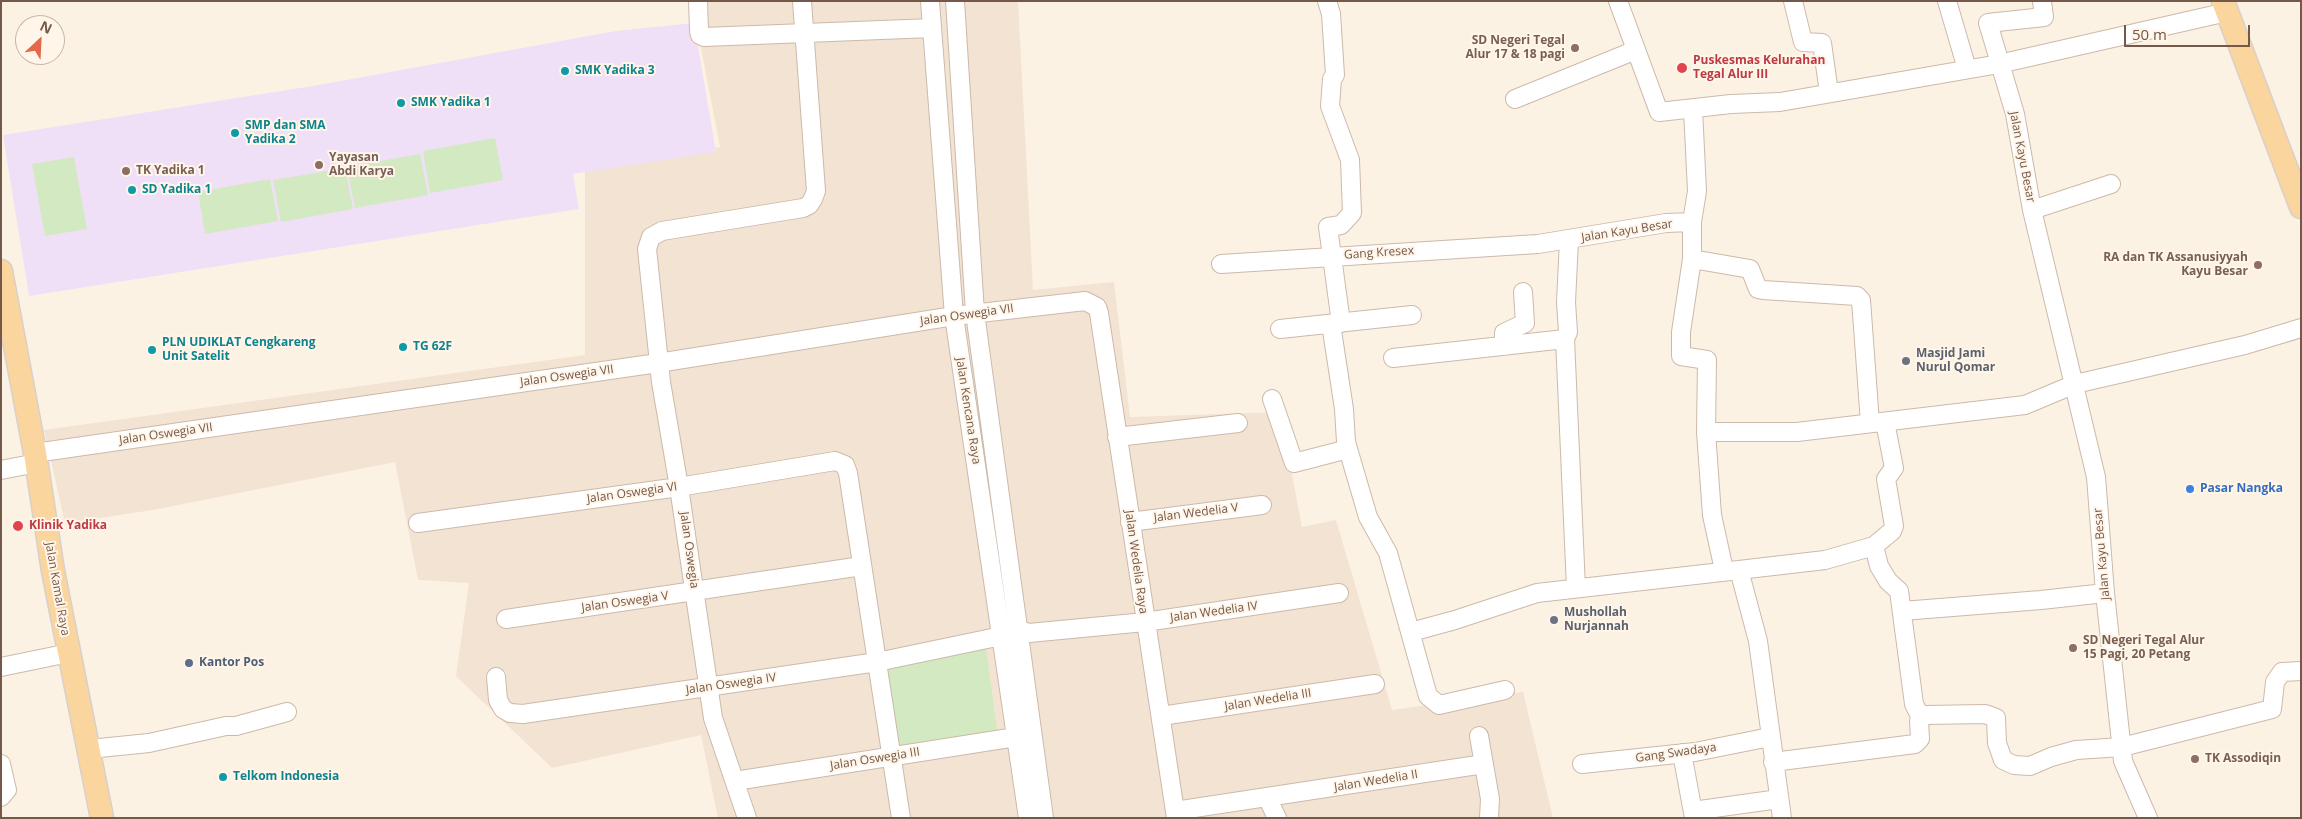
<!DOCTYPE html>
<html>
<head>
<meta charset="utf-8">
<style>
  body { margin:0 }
  #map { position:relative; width:2302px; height:819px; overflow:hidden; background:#fcf2e3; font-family:"Open Sans",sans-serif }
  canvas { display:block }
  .frame { position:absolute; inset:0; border:2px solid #74584a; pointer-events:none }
  .north { position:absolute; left:15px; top:15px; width:50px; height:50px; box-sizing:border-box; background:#fff6e9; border:1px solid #c7b7a9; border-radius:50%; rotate:25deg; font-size:14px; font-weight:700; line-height:20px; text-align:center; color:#74584a }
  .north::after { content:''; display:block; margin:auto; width:18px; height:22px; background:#e4684a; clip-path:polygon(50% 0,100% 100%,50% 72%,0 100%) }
  .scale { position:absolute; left:2124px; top:25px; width:126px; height:22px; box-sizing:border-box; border:2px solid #74584a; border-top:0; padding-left:6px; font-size:15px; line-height:18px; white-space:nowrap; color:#74584a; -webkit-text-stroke:4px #fff6e9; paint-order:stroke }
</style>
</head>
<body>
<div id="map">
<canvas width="2302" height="819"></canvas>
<div class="frame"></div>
<div class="north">N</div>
<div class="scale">50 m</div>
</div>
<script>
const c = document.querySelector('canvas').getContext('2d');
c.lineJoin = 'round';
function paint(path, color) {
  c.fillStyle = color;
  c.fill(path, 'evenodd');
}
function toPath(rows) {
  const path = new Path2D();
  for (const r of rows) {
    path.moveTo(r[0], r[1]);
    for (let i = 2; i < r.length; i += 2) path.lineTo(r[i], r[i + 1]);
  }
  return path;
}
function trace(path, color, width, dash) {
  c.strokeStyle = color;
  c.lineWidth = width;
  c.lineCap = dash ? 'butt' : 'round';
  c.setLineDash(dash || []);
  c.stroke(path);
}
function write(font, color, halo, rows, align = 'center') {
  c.font = font + ' "Open Sans",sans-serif';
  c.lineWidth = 4;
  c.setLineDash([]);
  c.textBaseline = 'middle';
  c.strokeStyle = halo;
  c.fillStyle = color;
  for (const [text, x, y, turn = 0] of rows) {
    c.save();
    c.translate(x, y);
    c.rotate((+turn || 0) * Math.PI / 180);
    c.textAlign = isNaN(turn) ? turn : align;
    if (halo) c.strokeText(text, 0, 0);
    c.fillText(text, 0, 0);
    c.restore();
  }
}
paint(toPath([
  [692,1,1018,1,1033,290,1114,282,1130,417,1280,412,1302,527,1336,520,1392,710,1523,692,1553,818,718,818,701,735,552,768,456,676,469,583,418,580,395,462,153,510,65,523,44,430,585,355,585,166,720,147]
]), '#f3e3d2');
paint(toPath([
  [694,23,716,152,573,174,579,209,29,296,3,135,319,85,616,31]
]), '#efe0f8');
paint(toPath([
  [495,138,503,180,430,193,423,151],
  [420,154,428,195,355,208,347,167],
  [74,157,87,229,45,236,32,164],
  [345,168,353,209,281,222,273,180],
  [270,179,278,221,205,234,198,192],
  [986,649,998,737,894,749,883,665]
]), '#d3e9c2');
const minor = toPath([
  [698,1,699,31,700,35,704,37,932,28],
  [930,1,954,316,1028,818],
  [955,1,975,313,1044,818],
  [1327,1,1331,14,1335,75,1332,79,1330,106,1350,160,1352,213,1341,225,1328,227,1341,323],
  [1618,1,1659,112,1731,104,1780,102,1999,64,2227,12],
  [1793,1,1803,42,1822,43,1829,93],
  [1947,1,1967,69],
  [2042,1,2044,17,1988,23,2015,114,2032,210,2096,477,2105,593,2123,761,2148,818],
  [1515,99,1636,50],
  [1693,109,1697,191,1692,222,1692,259,1681,332,1681,356,1707,360,1706,432,1712,515,1724,570],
  [2032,210,2111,184],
  [1692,259,1750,269,1758,289,1763,290,1857,296,1861,300,1870,423],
  [1221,264,1538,244,1666,223,1692,222],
  [1331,324,1344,409,1346,442,1368,517,1388,553,1428,696,1439,705,1505,690],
  [1280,329,1412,315],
  [1565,339,1576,588],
  [1504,346,1504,333,1525,323,1523,292],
  [1393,358,1565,339,1568,332,1566,302,1569,240],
  [1272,399,1294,463,1348,449],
  [1885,422,1894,468,1886,479,1894,526,1892,531,1874,546,1879,566,1888,581,1899,591,1914,704,1921,718],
  [1706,432,1797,432,2025,405,2075,384,2245,345,2301,328],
  [1117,437,1238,423],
  [35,453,658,363,954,316,1085,301,1097,307,1099,313,1176,818],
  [1,470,37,463],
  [1130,522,1262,505],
  [418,523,679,487,835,461,845,465,848,473,901,818],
  [1739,570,1825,560,1874,546],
  [1902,611,2041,600,2105,593],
  [506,619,862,566],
  [1411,632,1455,620,1537,593,1739,570,1758,641,1782,818],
  [1,667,69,653],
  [496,677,498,700,503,709,510,713,523,714,877,662,992,638,1002,633,1018,630,1029,633,1145,622,1339,593],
  [1161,716,1375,684],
  [1479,736,1490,799,1489,818],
  [89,749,149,743,226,726,236,726,287,712],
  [1682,753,1694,818],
  [1773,762,1915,744,1920,739,1919,721,1925,715,1985,714,1996,718,1997,743,2003,760,2014,765,2030,766,2051,757,2076,750,2122,747,2272,709,2275,682,2282,672,2301,671],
  [1,764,7,790,1,797],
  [1582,764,1695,752,1770,737],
  [735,781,1016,737],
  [1267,797,1277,818],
  [1175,811,1484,764],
  [1693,811,1779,799],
  [747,818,713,718,679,487,661,382,647,249,651,237,662,231,803,208,809,205,813,199,816,191,802,1]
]);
const major = toPath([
  [2223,1,2301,207],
  [1,271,35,453,53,571,102,818]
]);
trace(minor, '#cdb9aa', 20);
trace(major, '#d8d0cc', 25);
trace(minor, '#fff', 18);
trace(major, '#fad59d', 22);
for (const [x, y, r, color] of [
  [1575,48,5,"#8d6e63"],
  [1682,68,6,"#e0444e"],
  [565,71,5,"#0f9aa8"],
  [401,103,5,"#0f9aa8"],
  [235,133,5,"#0f9aa8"],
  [319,165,5,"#8d6e63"],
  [126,171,5,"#8d6e63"],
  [132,190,5,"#0f9aa8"],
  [2258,265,5,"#8d6e63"],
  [403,347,5,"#0f9aa8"],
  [152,350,5,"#0f9aa8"],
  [1906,361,5,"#6b7280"],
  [2190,489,5,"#3f7fe0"],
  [18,526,6,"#e0444e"],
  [1554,620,5,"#6b7280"],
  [2073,648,5,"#8d6e63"],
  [189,663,5,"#5c6f8a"],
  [2195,759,5,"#8d6e63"],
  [223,777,5,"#0f9aa8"]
]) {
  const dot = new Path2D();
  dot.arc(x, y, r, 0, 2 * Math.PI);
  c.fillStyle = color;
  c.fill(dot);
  trace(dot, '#fff6e9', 2);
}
write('bold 12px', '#785e54', '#fff6e9', [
  ["SD Negeri Tegal",1565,41,"right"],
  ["Alur 17 & 18 pagi",1565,55,"right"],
  ["Yayasan",329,158],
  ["Abdi Karya",329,172],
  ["TK Yadika 1",136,171],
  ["RA dan TK Assanusiyyah",2248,258,"right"],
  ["Kayu Besar",2248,272,"right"],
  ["SD Negeri Tegal Alur",2083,641],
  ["15 Pagi, 20 Petang",2083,655],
  ["TK Assodiqin",2205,759]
], 'left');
write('bold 12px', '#be3a42', '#fff6e9', [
  ["Puskesmas Kelurahan",1693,61],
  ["Tegal Alur III",1693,75],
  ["Klinik Yadika",29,526]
], 'left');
write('bold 12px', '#0d838f', '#fff6e9', [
  ["SMK Yadika 3",575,71],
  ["SMK Yadika 1",411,103],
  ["SMP dan SMA",245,126],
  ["Yadika 2",245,140],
  ["SD Yadika 1",142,190],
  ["PLN UDIKLAT Cengkareng",162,343],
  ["Unit Satelit",162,357],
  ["TG 62F",413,347],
  ["Telkom Indonesia",233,777]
], 'left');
write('12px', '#74584a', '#fff6e9', [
  ["Jalan Kayu Besar",2022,157,79],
  ["Jalan Kayu Besar",1627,231,-9],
  ["Gang Kresex",1379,253,-4],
  ["Jalan Oswegia VII",967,315,-8],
  ["Jalan Oswegia VII",567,376,-8],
  ["Jalan Kencana Raya",968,411,81],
  ["Jalan Oswegia VII",166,434,-8],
  ["Jalan Oswegia VI",632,493,-8],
  ["Jalan Wedelia V",1196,513,-7],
  ["Jalan Oswegia",689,550,82],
  ["Jalan Kayu Besar",2102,554,-95],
  ["Jalan Wedelia Raya",1136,562,82],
  ["Jalan Kamal Raya",57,589,80],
  ["Jalan Oswegia V",625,602,-8],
  ["Jalan Wedelia IV",1214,612,-8],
  ["Jalan Oswegia IV",731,684,-8],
  ["Jalan Wedelia III",1268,700,-9],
  ["Gang Swadaya",1676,753,-8],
  ["Jalan Oswegia III",875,759,-9],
  ["Jalan Wedelia II",1376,781,-9]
]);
write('bold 12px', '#5b616d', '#fff6e9', [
  ["Masjid Jami",1916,354],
  ["Nurul Qomar",1916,368],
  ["Mushollah",1564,613],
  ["Nurjannah",1564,627]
], 'left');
write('bold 12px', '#366cbe', '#fff6e9', [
  ["Pasar Nangka",2200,489]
], 'left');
write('bold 12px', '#4e5e75', '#fff6e9', [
  ["Kantor Pos",199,663]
], 'left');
</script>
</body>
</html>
